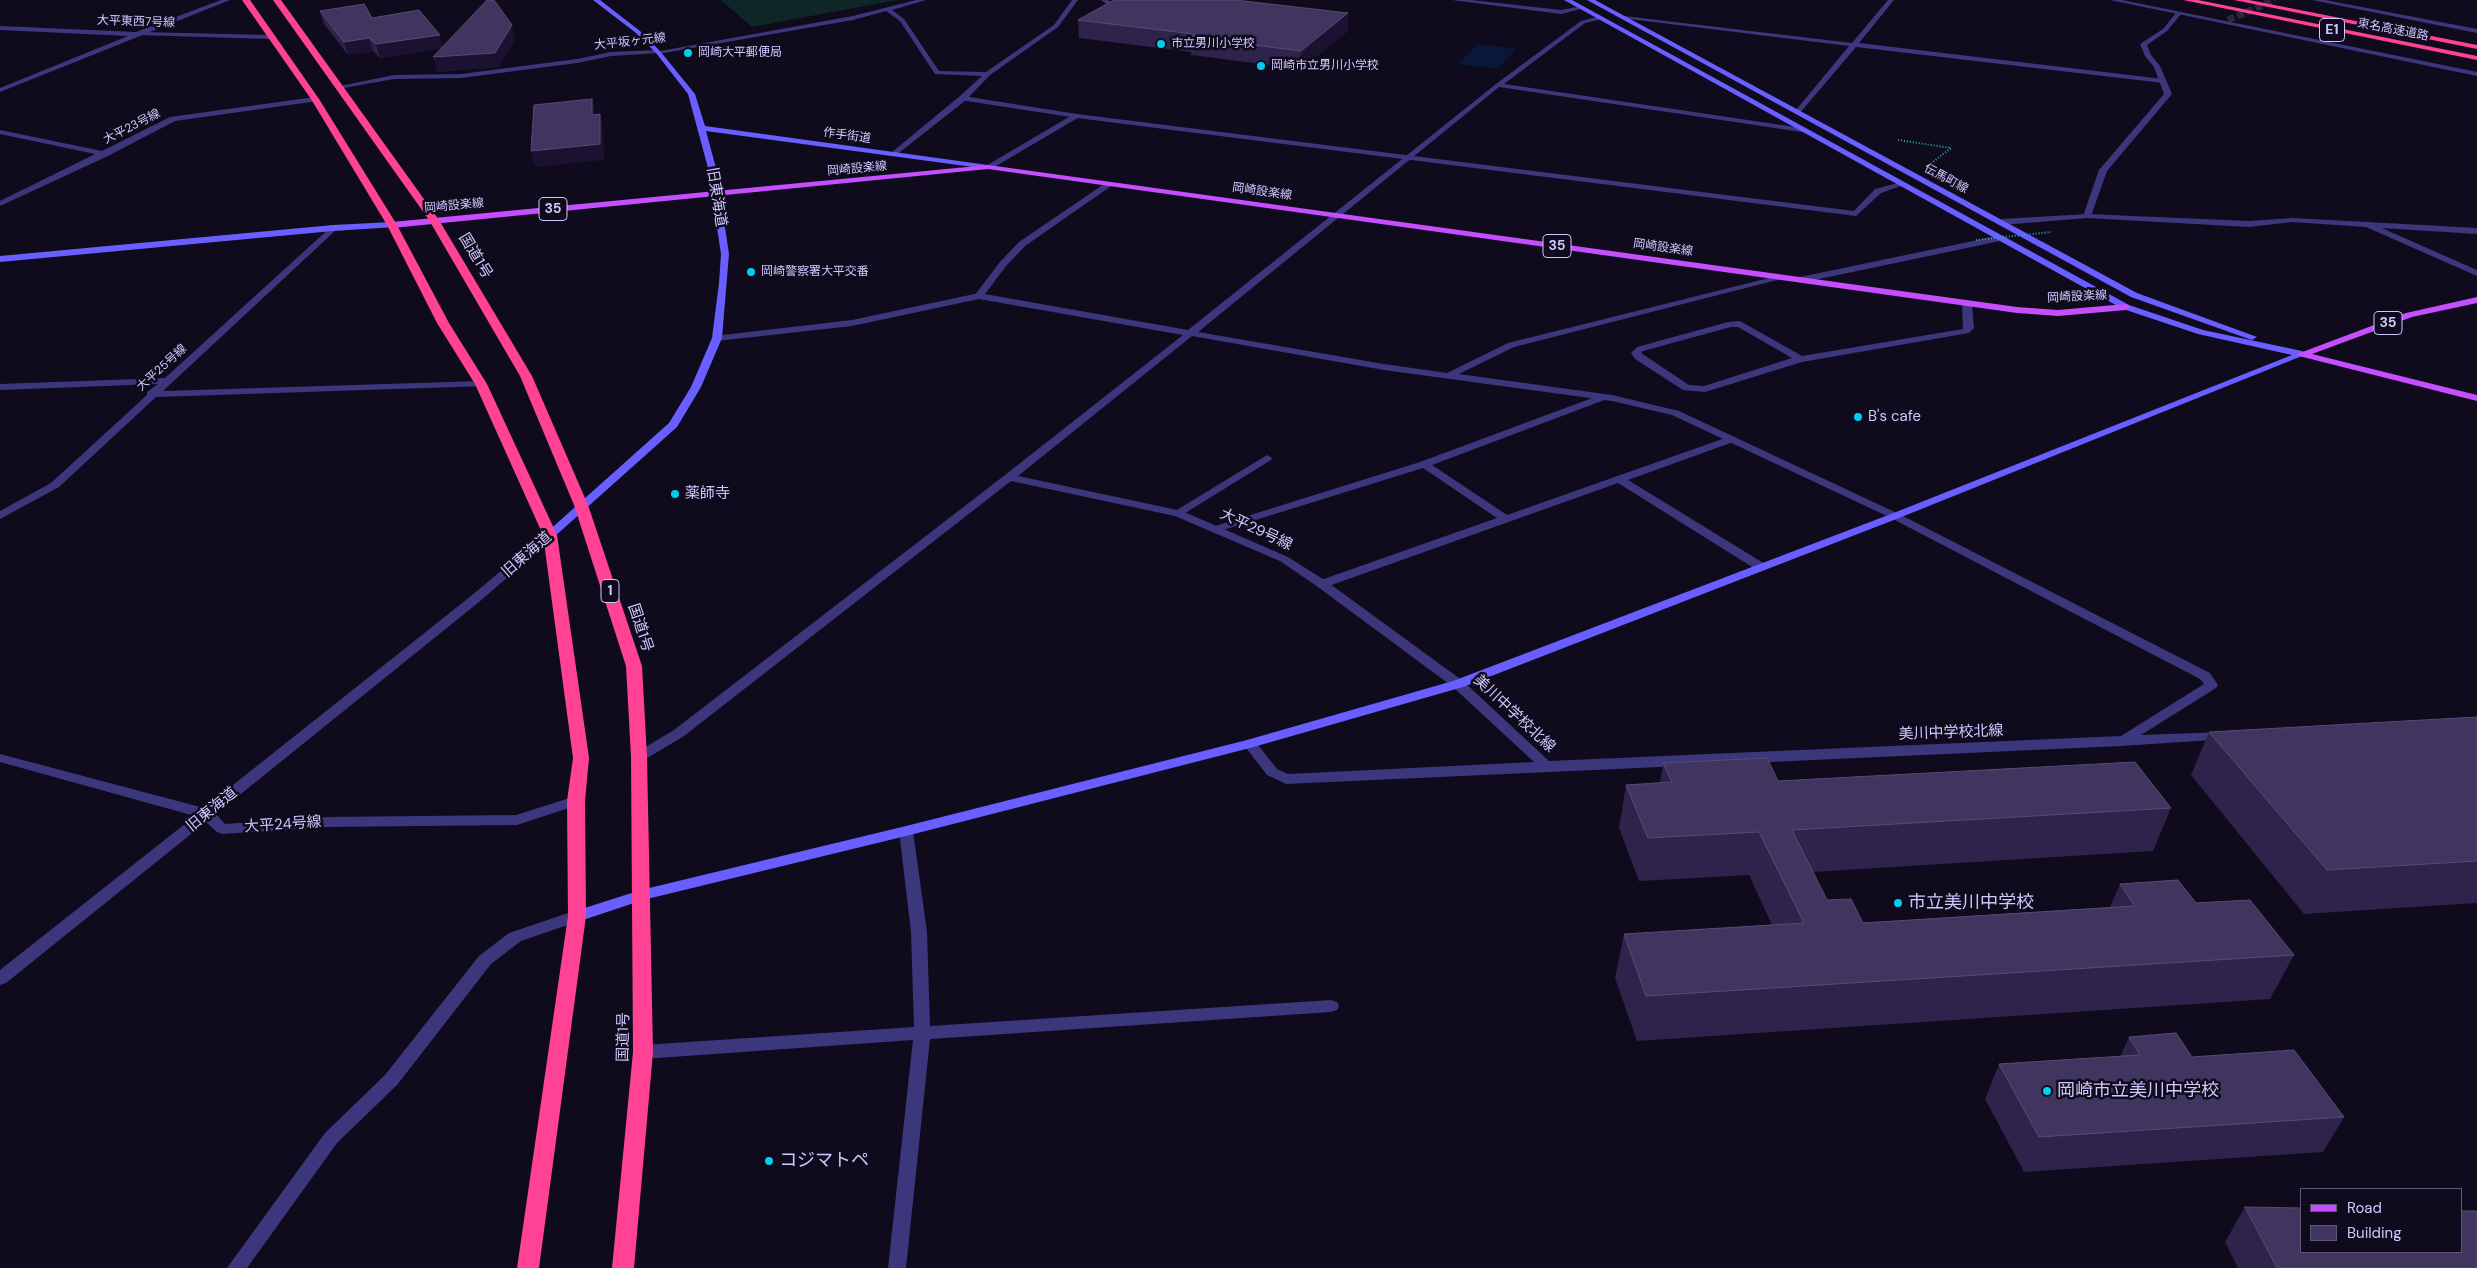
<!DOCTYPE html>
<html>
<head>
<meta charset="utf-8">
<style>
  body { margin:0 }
  #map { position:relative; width:2477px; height:1268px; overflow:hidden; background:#0f0b1c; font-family:"DM Sans",sans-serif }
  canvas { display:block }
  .legend { position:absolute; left:2300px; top:1188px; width:162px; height:65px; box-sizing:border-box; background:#0f0b1c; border:1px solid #5c5677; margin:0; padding:6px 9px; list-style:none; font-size:15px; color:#d0c7ff }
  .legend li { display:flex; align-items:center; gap:10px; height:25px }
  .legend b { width:25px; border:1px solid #5c5677 }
</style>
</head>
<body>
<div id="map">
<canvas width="2477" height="1268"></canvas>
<ul class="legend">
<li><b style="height:6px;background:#c54eff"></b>Road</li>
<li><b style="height:14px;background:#3f355e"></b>Building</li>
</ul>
</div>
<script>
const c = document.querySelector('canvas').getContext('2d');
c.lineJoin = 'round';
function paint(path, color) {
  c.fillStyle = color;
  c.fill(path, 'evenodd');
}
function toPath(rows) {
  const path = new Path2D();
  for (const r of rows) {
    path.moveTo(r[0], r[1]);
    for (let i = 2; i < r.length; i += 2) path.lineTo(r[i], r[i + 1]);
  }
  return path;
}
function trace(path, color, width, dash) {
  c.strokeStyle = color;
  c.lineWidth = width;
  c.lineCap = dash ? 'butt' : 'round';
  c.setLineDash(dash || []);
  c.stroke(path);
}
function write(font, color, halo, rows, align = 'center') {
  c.font = font + ' "DM Sans","Noto Sans JP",sans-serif';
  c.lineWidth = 5;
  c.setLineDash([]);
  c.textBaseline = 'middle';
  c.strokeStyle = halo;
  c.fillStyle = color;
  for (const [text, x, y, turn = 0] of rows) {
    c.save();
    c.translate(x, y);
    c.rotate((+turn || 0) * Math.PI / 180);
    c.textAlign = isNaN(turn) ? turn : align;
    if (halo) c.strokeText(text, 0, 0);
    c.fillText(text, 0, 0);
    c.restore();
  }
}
paint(toPath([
  [721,0,897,0,752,27]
]), '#0e2626');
paint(toPath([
  [1478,44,1516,49,1498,69,1457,64]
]), '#081838');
trace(toPath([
  [2228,20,2275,0]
]), '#2c273e', 7, [7, 3]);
trace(toPath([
  [1898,140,1951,148,1933,162]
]), '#2dadab', 2, [1, 2]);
paint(toPath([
  [1101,0,1108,0,1121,9,1116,14,1112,14,1114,9,1101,0],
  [2176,13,2181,14,2167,31,2147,45,2151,55,2160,66,2172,94,2107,171,2091,216,2084,218,2083,216,2099,170,2164,94,2154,67,2145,56,2140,44,2163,29,2176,13],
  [140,32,270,35,273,37,270,39,138,35,140,32],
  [658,50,660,51,660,53,611,56,577,63,461,78,394,79,338,89,335,87,394,75,461,74,577,59,611,52,658,50],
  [963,96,1077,114,1854,211,1875,189,1902,182,1906,184,1881,193,1856,216,1077,118,960,100,959,98,963,96],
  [1107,182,1114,184,1025,246,1006,266,982,298,976,298,974,296,1000,262,1019,242,1107,182],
  [2368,222,2477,228,2477,234,2365,227,2365,223,2368,222],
  [1603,394,1608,397,1607,399,1432,465,1507,515,1728,437,1736,437,1736,441,1628,480,1765,564,1767,567,1765,570,1757,570,1618,483,1326,587,1318,587,1316,584,1318,581,1497,518,1423,468,1220,531,1212,531,1210,529,1212,527,1420,462,1603,394],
  [1267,455,1272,458,1271,460,1182,515,1174,515,1172,513,1267,455]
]), '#3c367c');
paint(toPath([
  [221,0,230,0,0,92,0,88,128,36,0,30,0,26,136,32,221,0],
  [916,0,926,0,892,10,904,19,939,71,986,72,1054,25,1072,0,1078,0,1058,27,990,75,966,100,895,156,892,156,892,152,960,96,982,76,935,74,900,21,886,11,853,20,658,54,655,52,853,16,916,0],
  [1452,0,1471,0,1561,10,1582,6,1585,8,1561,14,1452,0],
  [1888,0,1894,0,1859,43,2163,79,2166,81,2163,83,1856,47,1799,114,1796,114,1796,110,1849,46,1621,18,1624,16,1852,43,1888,0],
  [2110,0,2122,0,2477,72,2477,76,2110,0],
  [2312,0,2325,0,2477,29,2477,33,2312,0],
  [1601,16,1603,19,1585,23,1504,84,1802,128,1806,130,1802,132,1499,87,1198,332,1384,364,1447,373,1508,343,1781,275,1781,279,1514,347,1459,374,1612,395,1679,411,1899,514,2210,673,2218,685,2216,688,2141,735,2222,732,2229,736,2227,739,2121,746,1286,784,1267,775,1243,744,1245,741,1255,741,1277,769,1288,774,1534,762,1453,687,1318,587,1280,561,1175,516,1011,481,684,736,644,760,634,760,632,757,634,754,674,730,1005,475,1183,335,979,299,852,326,717,341,712,338,714,336,852,320,979,293,1188,330,1496,84,1581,21,1601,16],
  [1192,336,1384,370,1612,401,1672,415,1891,518,2200,679,2204,684,2121,736,1549,761,1463,681,1326,581,1288,557,1182,511,1018,476,1192,336],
  [315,97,318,97,318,101,175,121,108,156,0,206,0,201,95,154,0,134,0,130,102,151,170,117,315,97],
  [1074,114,1081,116,991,169,984,167,1074,114],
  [2087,214,2249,221,2292,218,2368,222,2477,270,2477,276,2366,227,2292,222,2249,227,2087,218,2002,225,1998,222,2002,219,2087,214],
  [333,225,337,228,336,230,163,391,481,381,485,382,485,386,156,397,59,487,0,519,0,511,51,483,147,395,147,392,158,384,0,390,0,384,165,378,333,225],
  [2002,235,2006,238,2005,240,1800,283,1796,280,1800,277,2002,235],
  [1967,300,1972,303,1974,328,1969,333,1802,362,1705,392,1683,390,1635,359,1631,353,1637,347,1728,322,1740,321,1802,356,1963,329,1962,303,1967,300],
  [1731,327,1738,327,1792,358,1704,386,1689,385,1641,353,1643,351,1731,327],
  [550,532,556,535,554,537,479,602,216,814,225,824,328,817,516,815,576,796,581,798,583,801,581,804,517,825,328,827,222,834,217,832,206,822,6,983,0,985,0,970,195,816,0,762,0,754,204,808,471,596,546,533,550,532],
  [906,826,911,828,913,831,927,932,930,1026,1331,1000,1337,1002,1339,1006,1337,1010,1331,1012,930,1039,906,1268,888,1268,913,1040,643,1059,637,1057,635,1052,637,1047,643,1045,914,1027,911,932,899,831,901,828,906,826],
  [577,910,582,912,585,916,582,920,521,941,491,964,397,1085,337,1143,247,1268,227,1268,325,1133,385,1075,479,956,509,933,577,910]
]), '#3c367c');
paint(toPath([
  [593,0,600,0,640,31,660,51,695,94,705,126,988,165,992,167,988,169,706,131,716,168,729,254,722,338,701,387,677,427,554,537,550,538,544,535,546,533,669,423,691,387,712,338,719,283,721,254,708,168,688,94,656,53,636,33,593,0],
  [1564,0,1572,0,2129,305,2203,330,2302,351,2307,354,1899,518,1463,687,1250,748,906,836,643,900,577,922,572,920,569,916,572,912,641,890,906,826,1247,740,1453,681,1891,514,2292,355,2198,334,2123,309,1564,0],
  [1587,0,1595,0,2137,293,2257,337,2252,340,2249,339,2131,297,1587,0],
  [392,222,396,225,395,227,333,231,0,262,0,256,333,225,392,222]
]), '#695eff');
paint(toPath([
  [988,165,2017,307,2058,310,2126,304,2131,307,2126,310,2058,316,2017,313,988,169,392,228,388,225,392,222,988,165],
  [2477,297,2477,303,2412,317,2312,354,2477,395,2477,401,2299,356,2297,354,2406,313,2477,297]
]), '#c54eff');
paint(toPath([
  [242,0,250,0,319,99,397,225,449,323,487,384,557,535,589,758,585,801,586,916,539,1268,517,1268,568,916,567,801,573,758,543,535,475,384,437,323,387,225,311,99,242,0],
  [273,0,281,0,439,220,532,376,588,505,642,666,647,757,653,1052,634,1268,612,1268,633,1052,631,757,626,666,574,505,520,376,429,220,273,0],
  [2183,0,2198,0,2477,56,2477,60,2183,0],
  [2234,0,2249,0,2477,45,2477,49,2234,0]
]), '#ff4294');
trace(toPath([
  [1976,240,2051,232]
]), '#2dadab', 2, [1, 2]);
paint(toPath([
  [320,11,372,18,444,46,515,39,498,67,437,72,442,48,380,58,373,51,348,55,324,24],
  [1078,20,1348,31,1301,69,1191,55,1191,52,1079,38],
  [2477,717,2477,903,2304,914,2191,775,2209,732],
  [1663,763,1778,781,2171,808,2153,851,1813,872,1827,900,1863,923,2110,907,2120,884,2196,903,2294,955,2270,999,1637,1041,1615,978,1624,934,1772,925,1749,875,1639,881,1619,828,1626,785,1660,783],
  [2129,1037,2192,1057,2344,1117,2323,1152,2024,1172,1985,1099,1999,1064,2120,1057],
  [2245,1207,2477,1268,2238,1268,2225,1242]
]), '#2d234b');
paint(toPath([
  [1348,13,1348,31,1301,69,1301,51],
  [512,25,515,39,498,67,437,72,433,57],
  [440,35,444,48,380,58,376,44],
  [369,38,373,51,348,55,344,42],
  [592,99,596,114,596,130,592,115],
  [600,114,603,129,604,160,535,167,531,151]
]), '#1a1230');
const building = toPath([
  [487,0,494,0,512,25,495,53,433,57,487,0],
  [1114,0,1235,0,1348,13,1301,51,1191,37,1194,34,1078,20,1114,0],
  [364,4,372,18,419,10,440,35,376,44,369,38,344,42,320,11,364,4],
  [592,99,592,115,600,114,600,144,531,151,534,105,592,99],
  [2477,717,2477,861,2327,870,2209,732,2477,717],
  [1767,758,1778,781,2135,762,2171,808,1792,830,1827,900,1851,899,1863,923,2135,906,2120,884,2178,880,2196,903,2250,900,2294,955,1646,996,1624,934,1804,923,1759,832,1648,838,1626,785,1672,782,1663,763,1767,758],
  [2176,1033,2192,1057,2294,1050,2344,1117,2039,1137,1999,1064,2140,1055,2129,1037,2176,1033],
  [2245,1207,2301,1208,2301,1252,2461,1252,2461,1211,2477,1211,2477,1268,2277,1268,2245,1207]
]);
paint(building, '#3f355e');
trace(building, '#564c77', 1);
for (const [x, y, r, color] of [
  [1161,44,5,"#01cef1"],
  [688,53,5,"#01cef1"],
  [1261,66,5,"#01cef1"],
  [751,272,5,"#01cef1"],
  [1858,417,5,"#01cef1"],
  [675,494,5,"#01cef1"],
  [1898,903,5,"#01cef1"],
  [2047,1091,5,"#01cef1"],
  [769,1161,5,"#01cef1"]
]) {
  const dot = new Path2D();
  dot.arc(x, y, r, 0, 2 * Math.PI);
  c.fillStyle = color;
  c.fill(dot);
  trace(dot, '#0f0b1c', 2);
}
write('12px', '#d0c7ff', '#0f0b1c', [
  ["大平東西7号線",136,22,2],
  ["東名高速道路",2393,30,11],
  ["大平坂ヶ元線",630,42,-6],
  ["大平23号線",132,127,-27],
  ["作手街道",847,136,8],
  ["岡崎設楽線",857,169,-5],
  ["伝馬町線",1946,179,28],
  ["岡崎設楽線",1262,192,8],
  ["岡崎設楽線",454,206,-5],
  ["岡崎設楽線",1663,248,8],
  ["岡崎設楽線",2077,297,-3],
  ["大平25号線",162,368,-42]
]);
write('12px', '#d0c7ff', '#0f0b1c', [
  ["市立男川小学校",1171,44],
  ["岡崎大平郵便局",698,53],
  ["岡崎市立男川小学校",1271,66],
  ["岡崎警察署大平交番",761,272]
], 'left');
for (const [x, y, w] of [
  [2332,30,25],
  [553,209,28],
  [1557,246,28],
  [2388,323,28],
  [610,591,18]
]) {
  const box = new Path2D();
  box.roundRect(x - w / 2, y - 11.5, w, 23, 4);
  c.fillStyle = '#0f0b1c';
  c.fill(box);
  trace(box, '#d0c7ff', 1);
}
write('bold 14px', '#d0c7ff', null, [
  ["E1",2332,30],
  ["35",553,209],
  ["35",1557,246],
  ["35",2388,323],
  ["1",610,591]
]);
write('15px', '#d0c7ff', '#0f0b1c', [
  ["旧東海道",716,197,81],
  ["国道1号",475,256,59],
  ["大平29号線",1256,530,25],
  ["旧東海道",527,555,-41],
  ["国道1号",640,628,72],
  ["美川中学校北線",1514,714,43],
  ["美川中学校北線",1951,733,-2],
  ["旧東海道",212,810,-39],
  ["大平24号線",283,825,-4],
  ["国道1号",624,1037,-89]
]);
write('15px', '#d0c7ff', '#0f0b1c', [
  ["B's cafe",1868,417],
  ["薬師寺",685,494]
], 'left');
write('18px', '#d0c7ff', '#0f0b1c', [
  ["市立美川中学校",1908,903],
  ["岡崎市立美川中学校",2057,1091],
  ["コジマトペ",779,1161]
], 'left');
</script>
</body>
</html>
